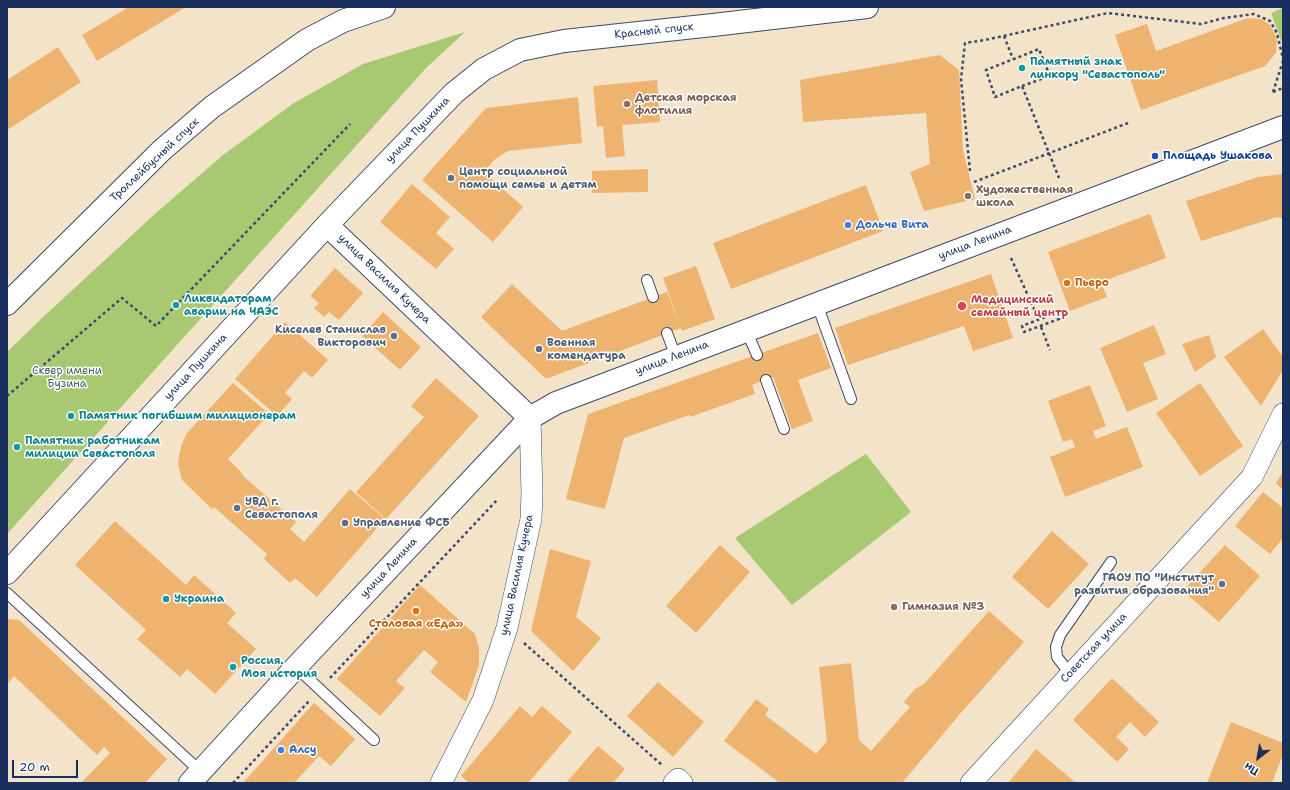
<!DOCTYPE html>
<html>
<head>
<meta charset="utf-8">
<style>
  body { margin:0 }
  #map { position:relative; width:1290px; height:790px; overflow:hidden; background:#f3e3c9; font-family:"Shantell Sans",sans-serif }
  canvas { display:block }
  .frame { position:absolute; inset:0; border:8px solid #1b2f5e; pointer-events:none }
  .north { position:absolute; left:1238px; top:738px; width:40px; height:40px; -webkit-text-stroke:3px #fff; paint-order:stroke; rotate:211deg; font-size:11px; font-weight:700; line-height:16px; text-align:center; color:#1b2f5e }
  .north::after { content:''; display:block; margin:auto; width:14px; height:18px; background:#1b2f5e; clip-path:polygon(50% 0,100% 100%,50% 72%,0 100%) }
  .scale { position:absolute; left:12px; top:760px; width:66px; height:18px; box-sizing:border-box; border:2px solid #1b2f5e; border-top:0; padding-left:5px; font-size:12px; line-height:14px; white-space:nowrap; color:#1b2f5e; -webkit-text-stroke:3px #fff; paint-order:stroke }
</style>
</head>
<body>
<div id="map">
<canvas width="1290" height="790"></canvas>
<div class="frame"></div>
<div class="north">Пн</div>
<div class="scale">20 m</div>
</div>
<script>
const c = document.querySelector('canvas').getContext('2d');
c.lineJoin = 'round';
function paint(path, color) {
  c.fillStyle = color;
  c.fill(path, 'evenodd');
}
function toPath(rows) {
  const path = new Path2D();
  for (const r of rows) {
    path.moveTo(r[0], r[1]);
    for (let i = 2; i < r.length; i += 2) path.lineTo(r[i], r[i + 1]);
  }
  return path;
}
function trace(path, color, width, dash) {
  c.strokeStyle = color;
  c.lineWidth = width;
  c.lineCap = dash ? 'butt' : 'round';
  c.setLineDash(dash || []);
  c.stroke(path);
}
function write(font, color, halo, rows, align = 'center') {
  c.font = font + ' "Shantell Sans",sans-serif';
  c.lineWidth = 3;
  c.setLineDash([]);
  c.textBaseline = 'middle';
  c.strokeStyle = halo;
  c.fillStyle = color;
  for (const [text, x, y, turn = 0] of rows) {
    c.save();
    c.translate(x, y);
    c.rotate((+turn || 0) * Math.PI / 180);
    c.textAlign = isNaN(turn) ? turn : align;
    if (halo) c.strokeText(text, 0, 0);
    c.fillText(text, 0, 0);
    c.restore();
  }
}
paint(toPath([
  [1283,8,1283,45,1271,13],
  [465,32,426,68,7,534,7,352,42,318,156,213,223,155,294,103,363,64],
  [866,454,911,512,792,605,735,538]
]), '#a8c972');
paint(toPath([
  [129,7,186,7,97,61,82,35],
  [1248,18,1261,19,1270,25,1277,38,1276,53,1265,66,1141,110,1115,35,1147,24,1156,51],
  [58,47,81,82,7,130,7,80],
  [940,55,959,70,963,150,975,199,924,211,910,172,930,164,926,113,803,122,800,80],
  [657,80,660,122,622,125,625,156,606,158,603,126,597,127,593,86],
  [578,97,582,143,508,151,494,160,484,172,523,207,493,242,422,180,486,108],
  [648,169,648,192,592,193,592,171],
  [1283,174,1283,218,1277,217,1201,241,1186,201,1258,177],
  [412,184,450,217,436,233,454,249,436,269,380,222],
  [866,185,883,231,731,289,713,243],
  [1150,214,1166,258,1101,282,1107,297,1070,311,1048,252],
  [696,266,715,319,682,331,663,278],
  [335,268,363,293,339,320,329,312,324,317,314,308,319,303,310,296],
  [991,274,1013,338,973,351,964,326,848,365,835,328],
  [512,284,562,331,667,292,681,328,546,379,481,317],
  [383,312,421,347,400,370,362,336],
  [285,322,328,360,312,378,304,371,285,393,292,399,277,416,235,379],
  [1154,325,1166,354,1143,363,1158,399,1127,412,1100,348],
  [1263,329,1283,357,1283,370,1261,406,1224,357],
  [818,333,831,368,798,380,813,421,792,429,773,377,752,385,755,394,690,417,689,415,624,438,605,509,566,499,588,414],
  [1209,335,1216,357,1195,372,1182,344],
  [436,378,479,416,386,519,356,492,424,417,411,406],
  [233,383,269,414,228,459,243,474,242,475,296,522,290,529,304,542,350,489,385,519,317,597,295,578,290,583,264,559,267,554,214,507,212,509,182,480,178,464,179,455,182,444,187,433],
  [1200,383,1243,446,1200,476,1156,413],
  [1090,385,1106,426,1093,431,1096,439,1127,427,1143,467,1065,497,1050,457,1075,447,1072,439,1063,442,1048,401],
  [1283,472,1283,490,1276,483],
  [1263,492,1283,508,1283,538,1270,554,1235,526],
  [115,521,186,585,194,575,236,613,227,623,256,649,215,694,187,669,180,677,137,639,146,630,75,565],
  [1052,531,1089,564,1048,609,1012,577],
  [720,545,750,572,696,633,666,606],
  [1225,545,1260,576,1219,622,1183,591],
  [550,549,591,561,576,617,601,638,573,671,531,631],
  [420,585,475,634,479,648,479,665,466,702,430,672,438,662,424,650,396,681,405,688,380,716,337,679],
  [989,611,1024,642,959,715,902,783,780,783,724,741,756,699,769,709,765,715,816,754,827,741,819,667,851,663,859,740,871,751,910,707,904,702,915,689,924,684],
  [7,619,19,620,167,759,145,783,81,783,110,753,104,747,97,755,14,676,7,684],
  [1112,678,1159,722,1145,737,1130,722,1116,737,1129,749,1117,762,1073,720],
  [658,682,704,722,673,757,627,716],
  [314,703,355,739,331,766,319,756,294,783,243,783],
  [520,706,532,717,542,706,572,732,528,783,469,783,461,776],
  [1231,722,1283,743,1283,754,1272,783,1207,783],
  [598,746,625,769,613,783,566,783],
  [1036,749,1076,783,1008,783]
]), '#edb36f');
const lane = toPath([
  [647,280,653,297],
  [817,304,851,399],
  [746,330,757,355],
  [667,333,676,357],
  [766,380,784,429],
  [7,593,200,771],
  [296,667,374,740],
  [1070,674,1057,657,1056,647,1060,635,1111,562]
]);
const street = toPath([
  [441,783,483,700,507,628,531,519,532,493,530,418],
  [674,783,678,779,682,783],
  [971,783,1252,477,1283,414]
]);
const secondary = toPath([
  [327,225,530,418],
  [7,304,162,150,212,107,307,40,343,21,384,7],
  [7,573,327,225,454,93,484,69,520,50,564,41,713,25,867,7],
  [190,783,296,667,530,418,556,403,1283,127]
]);
trace(lane, '#3b4a6e', 12);
trace(street, '#3b4a6e', 22);
trace(secondary, '#3b4a6e', 24);
trace(toPath([
  [1004,36,1013,59],
  [1022,86,1050,76,1039,49,986,70,995,97,1022,86,1059,178],
  [1273,92,1283,61],
  [1273,92,1283,88],
  [970,171,961,79,965,43,985,40,1108,13,1201,24,1224,18,1254,14,1270,21,1277,33,1283,59],
  [974,182,1128,123],
  [1011,258,1039,320],
  [1056,313,1059,319,1024,332,1022,326,1056,313],
  [1041,327,1050,350],
  [7,396,122,298,156,326,350,124],
  [524,643,663,766],
  [330,678,497,500],
  [233,783,309,701]
]), '#3b4a6e', 2.5, [3, 3]);
trace(lane, '#fff', 10);
trace(street, '#fff', 21);
trace(secondary, '#fff', 22);
for (const [x, y, r, color] of [
  [1022,68,4,"#0f9aa8"],
  [627,104,4,"#8d6e63"],
  [1155,156,4,"#1a4fb4"],
  [451,178,4,"#5c6f8a"],
  [968,196,4,"#8d6e63"],
  [848,225,4,"#3f7fe0"],
  [1067,283,4,"#e8710a"],
  [176,305,4,"#0f9aa8"],
  [962,306,5,"#e0444e"],
  [394,336,4,"#5c6f8a"],
  [539,349,4,"#5c6f8a"],
  [71,416,4,"#0f9aa8"],
  [17,447,4,"#0f9aa8"],
  [237,508,4,"#5c6f8a"],
  [345,523,4,"#5c6f8a"],
  [1222,584,4,"#5c6f8a"],
  [166,599,4,"#0f9aa8"],
  [894,607,4,"#8d6e63"],
  [416,611,4,"#e8710a"],
  [233,667,4,"#0f9aa8"],
  [281,750,4,"#3f7fe0"]
]) {
  const dot = new Path2D();
  dot.arc(x, y, r, 0, 2 * Math.PI);
  c.fillStyle = color;
  c.fill(dot);
  trace(dot, '#fff', 1.5);
}
write('11px', '#1b2f5e', '#fff', [
  ["Красный спуск",654,31,-6],
  ["улица Пушкина",418,130,-46],
  ["Троллейбусный спуск",155,160,-43],
  ["улица Ленина",975,243,-21],
  ["улица Василия Кучера",384,279,44],
  ["улица Ленина",672,358,-21],
  ["улица Пушкина",196,367,-47],
  ["улица Ленина",389,568,-47],
  ["улица Василия Кучера",517,575,-78],
  ["Советская улица",1094,648,-47]
]);
write('bold 11px', '#0d838f', '#fff', [
  ["Памятный знак",1030,62],
  ["линкору \"Севастополь\"",1030,75],
  ["Ликвидаторам",184,299],
  ["аварии на ЧАЭС",184,312],
  ["Памятник погибшим милиционерам",79,416],
  ["Памятник работникам",25,441],
  ["милиции Севастополя",25,454],
  ["Украина",174,599],
  ["Россия.",241,661],
  ["Моя история",241,674]
], 'left');
write('bold 11px', '#785e54', '#fff', [
  ["Детская морская",635,98],
  ["флотилия",635,111],
  ["Художественная",976,190],
  ["школа",976,203],
  ["Гимназия №3",902,607]
], 'left');
write('bold 11px', '#164399', '#fff', [
  ["Площадь Ушакова",1163,156]
], 'left');
write('bold 11px', '#4e5e75', '#fff', [
  ["Центр социальной",459,172],
  ["помощи семье и детям",459,185],
  ["Киселев Станислав",386,330,"right"],
  ["Викторович",386,343,"right"],
  ["Военная",547,343],
  ["комендатура",547,356],
  ["УВД г.",245,502],
  ["Севастополя",245,515],
  ["Управление ФСБ",353,523],
  ["ГАОУ ПО \"Институт",1214,578,"right"],
  ["развития образования\"",1214,591,"right"]
], 'left');
write('bold 11px', '#366cbe', '#fff', [
  ["Дольче Вита",856,225],
  ["Алсу",289,750]
], 'left');
write('bold 11px', '#c56008', '#fff', [
  ["Пьеро",1075,283],
  ["Столовая «Еда»",416,624,"center"]
], 'left');
write('bold 11px', '#be3a42', '#fff', [
  ["Медицинский",971,300],
  ["семейный центр",971,313]
], 'left');
write('11px', '#455d64', '#fff', [
  ["Сквер имени",67,371],
  ["Бузина",67,384]
]);
</script>
</body>
</html>
